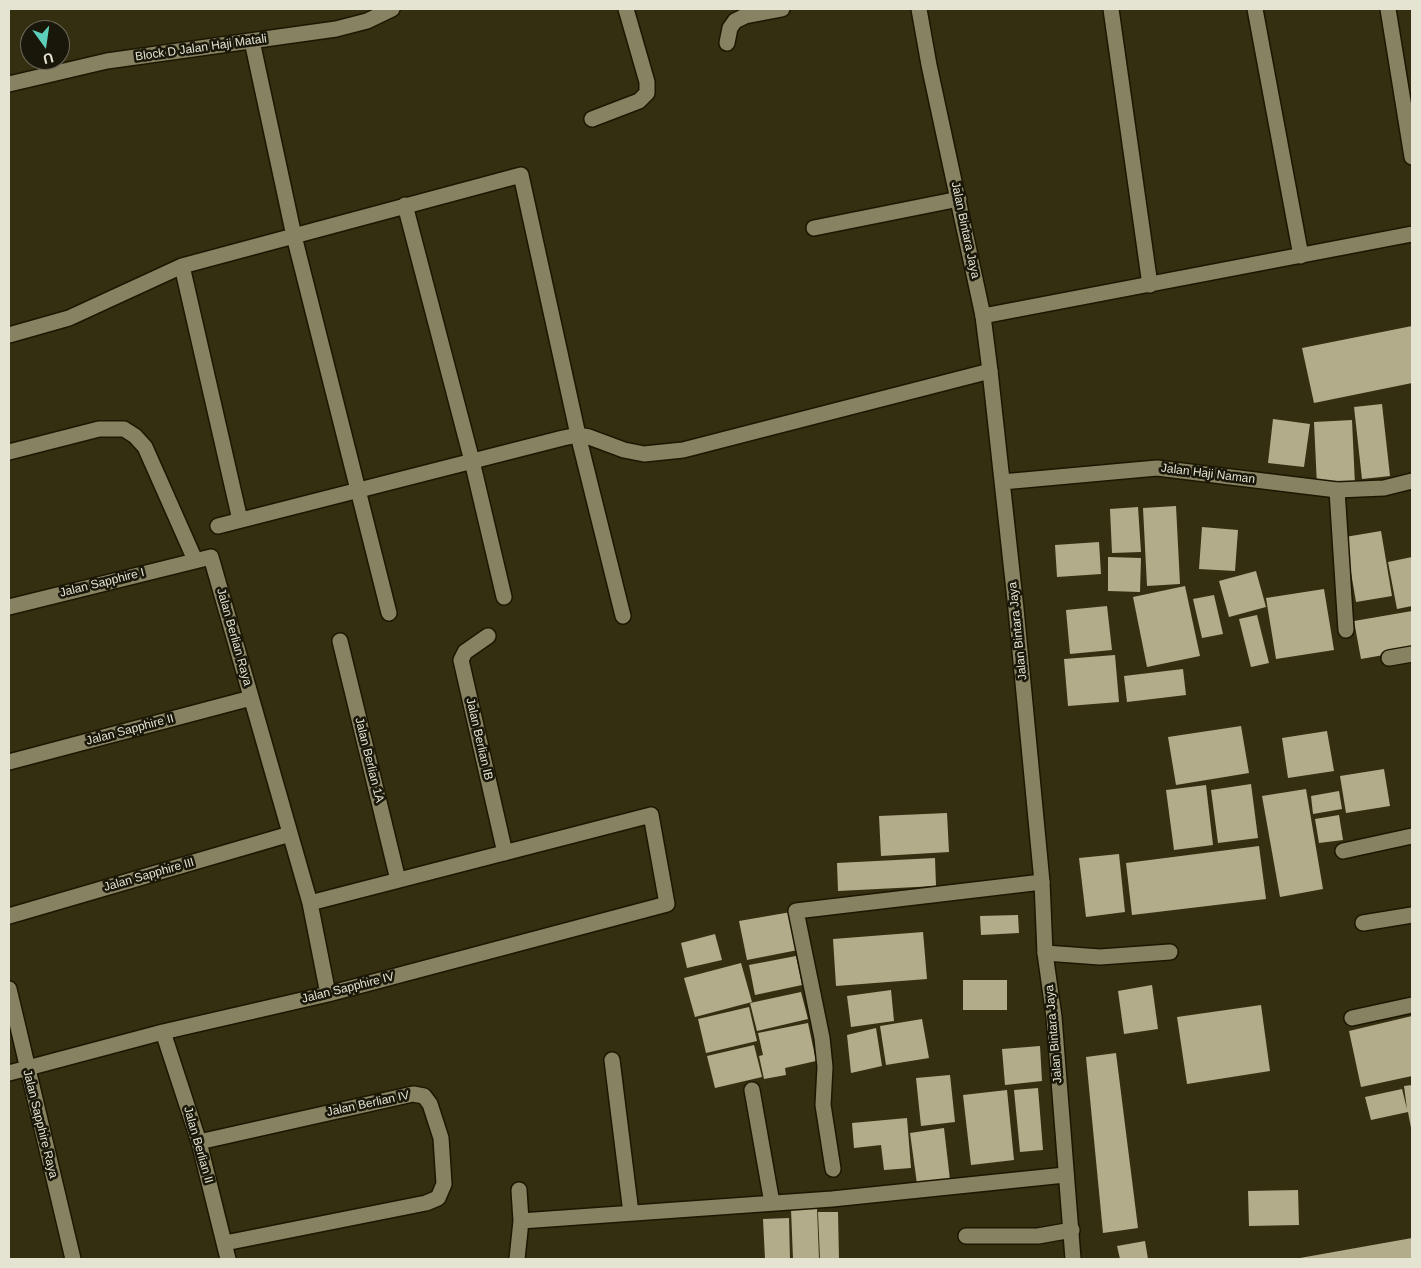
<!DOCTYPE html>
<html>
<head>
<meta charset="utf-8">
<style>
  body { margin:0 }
  #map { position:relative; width:1421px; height:1268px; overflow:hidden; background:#342f11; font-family:Arial,sans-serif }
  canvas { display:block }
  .frame { position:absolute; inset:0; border:10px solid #e5e3d1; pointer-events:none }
  .north { position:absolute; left:20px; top:20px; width:50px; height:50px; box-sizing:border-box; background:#19170a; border:1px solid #6b695a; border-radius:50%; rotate:166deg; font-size:14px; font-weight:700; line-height:20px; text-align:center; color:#e5e3d1 }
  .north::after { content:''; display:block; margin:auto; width:18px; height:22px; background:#5dceb9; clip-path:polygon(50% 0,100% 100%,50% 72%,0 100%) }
</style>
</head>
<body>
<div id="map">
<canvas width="1421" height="1268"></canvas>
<div class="frame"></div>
<div class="north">U</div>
</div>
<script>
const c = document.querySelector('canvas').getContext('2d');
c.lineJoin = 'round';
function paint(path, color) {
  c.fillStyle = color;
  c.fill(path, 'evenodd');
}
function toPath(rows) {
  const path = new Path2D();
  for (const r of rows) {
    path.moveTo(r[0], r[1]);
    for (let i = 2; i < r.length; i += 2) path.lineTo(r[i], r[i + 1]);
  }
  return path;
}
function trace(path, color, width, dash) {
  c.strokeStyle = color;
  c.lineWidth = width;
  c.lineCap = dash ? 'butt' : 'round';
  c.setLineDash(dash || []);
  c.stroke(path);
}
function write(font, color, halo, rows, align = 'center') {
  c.font = font + ' Arial,sans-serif';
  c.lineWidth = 5;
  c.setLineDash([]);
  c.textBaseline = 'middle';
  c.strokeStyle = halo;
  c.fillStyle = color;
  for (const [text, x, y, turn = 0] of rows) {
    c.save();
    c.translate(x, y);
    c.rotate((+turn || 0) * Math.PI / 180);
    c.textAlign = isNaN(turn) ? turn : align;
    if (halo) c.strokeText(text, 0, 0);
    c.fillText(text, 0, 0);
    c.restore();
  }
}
paint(toPath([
  [1412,326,1412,383,1314,403,1302,348],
  [1382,404,1390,476,1362,479,1354,407],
  [1273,419,1310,424,1304,467,1268,463],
  [1352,420,1355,485,1317,486,1314,422],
  [1176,506,1180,584,1147,586,1143,508],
  [1138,507,1141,552,1112,553,1110,509],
  [1202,527,1238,530,1235,571,1199,569],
  [1381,531,1392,596,1356,602,1345,537],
  [1099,542,1101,574,1057,577,1055,545],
  [1108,557,1141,558,1140,592,1108,591],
  [1412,557,1412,606,1397,609,1388,562],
  [1256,571,1266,607,1229,617,1219,581],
  [1185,586,1200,656,1147,667,1133,597],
  [1324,589,1334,650,1276,659,1266,598],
  [1214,595,1223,634,1202,638,1193,599],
  [1107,606,1112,650,1070,654,1066,610],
  [1412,611,1412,650,1361,659,1354,621],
  [1257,615,1269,663,1251,667,1239,619],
  [1115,655,1119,702,1068,706,1064,659],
  [1183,669,1186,695,1127,702,1124,676],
  [1241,726,1249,773,1176,785,1168,737],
  [1327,731,1334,771,1288,778,1282,738],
  [1384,769,1390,806,1346,813,1340,776],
  [1251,784,1258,838,1218,843,1211,790],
  [1206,785,1213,845,1174,850,1166,790],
  [1306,789,1323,889,1280,897,1262,796],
  [1339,791,1342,809,1313,814,1311,796],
  [947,813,949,852,881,856,879,816],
  [1339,815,1343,840,1319,843,1315,819],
  [1259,846,1266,899,1132,915,1126,863],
  [1119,854,1125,912,1086,917,1079,858],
  [935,858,936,886,838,891,837,863],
  [791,912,798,950,747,960,739,921],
  [1018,915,1019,933,981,935,980,916],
  [923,932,927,979,836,986,833,939],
  [715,934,722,960,687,968,681,943],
  [796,956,802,985,755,995,749,965],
  [741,963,752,1002,695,1017,684,978],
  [963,980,1007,980,1007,1010,963,1010],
  [1152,985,1158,1029,1124,1034,1118,991],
  [891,990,894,1021,851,1027,847,996],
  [801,992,808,1019,757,1031,750,1003],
  [1261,1005,1270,1071,1187,1084,1177,1017],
  [749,1007,757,1041,706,1053,698,1019],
  [1412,1016,1412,1076,1361,1087,1349,1031],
  [922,1019,929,1058,886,1065,880,1026],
  [808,1023,816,1061,785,1068,786,1075,764,1079,759,1056,763,1055,758,1033],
  [876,1028,882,1066,851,1073,847,1035],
  [754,1045,762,1077,715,1088,707,1056],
  [1040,1046,1042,1081,1005,1085,1002,1049],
  [1116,1053,1138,1228,1103,1233,1086,1057],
  [950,1075,955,1122,921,1126,916,1078],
  [1412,1085,1412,1133,1408,1112,1371,1120,1365,1097,1402,1089,1407,1109,1404,1086],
  [1038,1088,1043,1150,1020,1152,1014,1090],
  [1007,1090,1014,1160,971,1165,963,1095],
  [907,1118,911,1168,884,1170,881,1145,854,1148,852,1123],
  [944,1128,950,1180,917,1184,910,1133],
  [1298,1190,1299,1225,1249,1226,1248,1191],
  [817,1208,819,1259,793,1259,791,1209],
  [818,1212,838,1212,839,1259,820,1259],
  [789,1218,790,1259,765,1259,763,1219],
  [1412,1238,1412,1259,1300,1259,1300,1258],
  [1145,1241,1148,1259,1120,1259,1117,1246]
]), '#b2ac8b');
const service = toPath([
  [727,43,730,28,735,21,745,16,782,9],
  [814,228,959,199],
  [1337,490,1346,630],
  [1389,658,1412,654],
  [1343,851,1412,836],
  [1363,923,1412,915],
  [1045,953,1100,957,1170,952],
  [966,1236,1038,1236,1072,1230]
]);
const minor = toPath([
  [1111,9,1150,285],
  [1255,9,1301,256],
  [1388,9,1412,157],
  [252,41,294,236,389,613],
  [9,84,107,61,336,29,367,21,392,9],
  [592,119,639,101,647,93,647,82,626,9],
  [405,205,472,461,504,597],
  [182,266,240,520],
  [983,316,1412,234],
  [9,335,69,318,182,266,521,175,578,435,623,616],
  [9,452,99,429,124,429,135,436,145,447,195,560],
  [218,526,563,438,578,435,589,437,624,450,644,454,683,450,990,371],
  [9,607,211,557,310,903,328,994],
  [488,636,465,652,461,660,505,853],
  [340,641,398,880],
  [9,762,251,698],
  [9,916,290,834],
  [9,989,73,1259],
  [1352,1018,1412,1005],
  [163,1032,199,1142,228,1259],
  [612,1060,631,1213],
  [9,1073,163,1032,328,994,667,904,651,815,310,903],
  [752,1090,772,1203],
  [199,1142,413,1094,424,1096,430,1104,441,1138,444,1184,438,1198,426,1203,225,1243],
  [833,1169,823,1105,825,1067,822,1038,796,911,1042,882],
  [521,1221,832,1199,1065,1175],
  [517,1259,521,1221,519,1190]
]);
const tertiary = toPath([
  [919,9,929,65,983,316,990,371,1016,609,1042,882,1045,953,1054,1017,1073,1259],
  [1002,482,1157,468,1337,490,1384,488,1412,481]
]);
trace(service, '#1c1700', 18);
trace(minor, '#1c1700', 18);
trace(tertiary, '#1c1700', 18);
trace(service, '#878261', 15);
trace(minor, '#878261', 15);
trace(tertiary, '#878261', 15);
write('12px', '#e5e3d1', '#19170a', [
  ["Block D Jalan Haji Matali",201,48,-8],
  ["Jalan Bintara Jaya",965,230,78],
  ["Jalan Haji Naman",1208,474,7],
  ["Jalan Sapphire I",102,583,-14],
  ["Jalan Bintara Jaya",1018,631,-96],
  ["Jalan Berlian Raya",234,637,74],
  ["Jalan Sapphire II",130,730,-15],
  ["Jalan Berlian IB",479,739,77],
  ["Jalan Berlian 1A",369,760,76],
  ["Jalan Sapphire III",149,875,-16],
  ["Jalan Sapphire IV",348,988,-14],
  ["Jalan Bintara Jaya",1054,1034,-95],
  ["Jalan Berlian IV",368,1104,-12],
  ["Jalan Sapphire Raya",40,1124,76],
  ["Jalan Berlian II",198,1145,74]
]);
</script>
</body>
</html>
